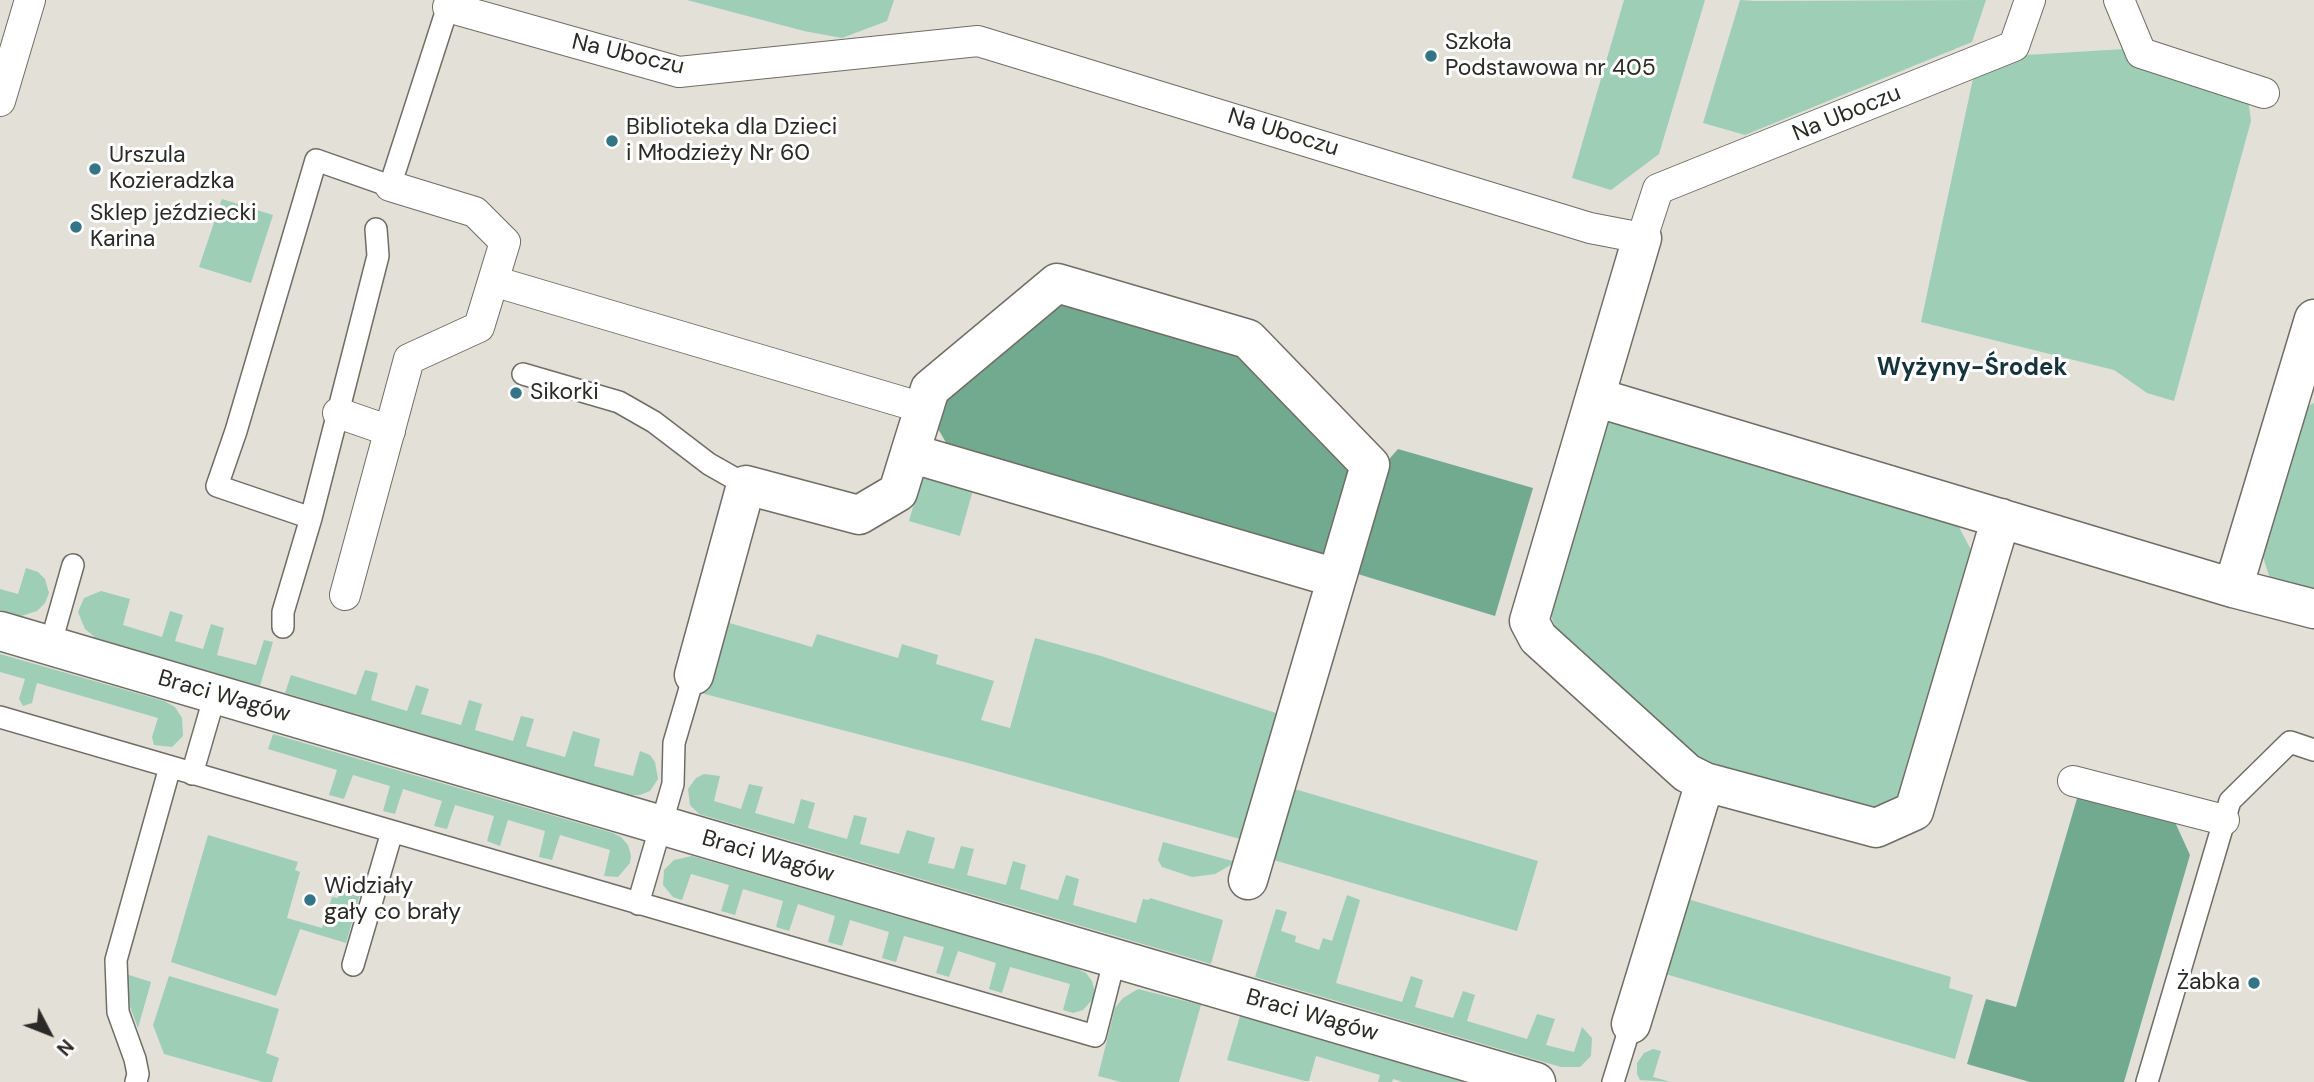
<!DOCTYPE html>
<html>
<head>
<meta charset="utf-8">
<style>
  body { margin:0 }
  #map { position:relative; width:2314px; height:1082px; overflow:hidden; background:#e3e0d8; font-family:"DM Sans",sans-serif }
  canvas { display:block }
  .north { position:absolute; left:14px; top:998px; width:70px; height:70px; -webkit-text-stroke:5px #fff; paint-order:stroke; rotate:132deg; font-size:19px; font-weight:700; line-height:28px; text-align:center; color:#2b2a27 }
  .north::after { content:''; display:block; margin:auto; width:24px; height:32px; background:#2b2a27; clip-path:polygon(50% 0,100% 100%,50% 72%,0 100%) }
</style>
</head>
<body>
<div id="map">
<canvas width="2314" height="1082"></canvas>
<div class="north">N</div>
</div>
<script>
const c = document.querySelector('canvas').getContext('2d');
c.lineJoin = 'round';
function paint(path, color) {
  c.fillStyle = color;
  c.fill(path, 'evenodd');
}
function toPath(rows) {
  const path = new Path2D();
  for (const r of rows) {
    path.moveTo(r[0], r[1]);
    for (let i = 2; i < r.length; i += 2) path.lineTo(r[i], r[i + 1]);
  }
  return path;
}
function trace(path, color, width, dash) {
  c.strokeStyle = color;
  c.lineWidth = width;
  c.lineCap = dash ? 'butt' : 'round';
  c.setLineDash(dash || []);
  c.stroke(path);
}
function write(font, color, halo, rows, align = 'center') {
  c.font = font + ' "DM Sans",sans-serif';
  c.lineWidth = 6;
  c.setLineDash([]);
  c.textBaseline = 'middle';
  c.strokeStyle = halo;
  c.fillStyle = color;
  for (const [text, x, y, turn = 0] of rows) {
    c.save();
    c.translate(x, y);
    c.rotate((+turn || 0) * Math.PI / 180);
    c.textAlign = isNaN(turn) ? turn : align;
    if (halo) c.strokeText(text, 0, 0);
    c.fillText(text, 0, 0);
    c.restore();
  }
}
paint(toPath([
  [687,0,894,0,887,21,842,38,804,31],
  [1624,0,1705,0,1659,154,1611,190,1572,178],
  [1740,0,1755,1,1986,0,1972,42,1745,135,1703,123],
  [2124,49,2248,98,2251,121,2174,401,2147,393,2114,370,1921,322,1974,74,2026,55],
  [222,199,273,215,251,283,199,267],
  [2314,403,2314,593,2270,579,2258,541,2297,412],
  [1607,412,1951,512,1978,563,1907,799,1874,817,1704,771,1555,627,1547,604],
  [934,471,975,483,960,536,909,521,920,482],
  [26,568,38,572,45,579,49,593,45,603,37,611,21,616,0,610,0,589,18,594],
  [101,591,130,599,123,625,162,637,170,611,183,615,175,641,203,649,211,624,224,628,217,655,256,665,264,640,273,642,260,686,96,638,85,629,78,612,84,598],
  [726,622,812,647,817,634,898,658,902,644,938,655,936,664,994,681,981,720,1010,728,1035,638,1101,656,1282,715,1240,839,968,763,701,693],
  [0,654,164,701,175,707,182,718,183,736,172,747,154,745,152,737,158,718,37,683,32,703,23,706,19,699,25,679,0,672],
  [365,670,378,673,371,700,407,711,416,685,429,689,421,714,461,725,469,700,482,704,475,730,513,741,521,716,534,719,526,746,565,757,573,731,600,739,594,766,633,776,640,751,650,755,655,762,658,779,650,791,640,795,631,795,285,693,291,675,356,695],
  [273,734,613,833,621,837,628,845,631,856,630,863,618,877,604,876,610,850,560,835,552,860,539,857,545,831,508,820,500,846,487,841,494,816,455,805,447,829,434,826,442,801,403,789,395,814,383,811,390,786,353,775,344,799,329,795,337,770,268,749],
  [704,774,720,776,714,801,741,809,749,784,763,787,755,813,794,824,801,799,815,803,808,828,847,839,854,815,867,818,860,844,899,854,907,830,935,838,928,863,954,869,961,846,974,849,967,875,1006,885,1013,861,1026,865,1020,889,1058,900,1066,875,1079,879,1073,905,1136,923,1143,899,1149,900,1150,898,1223,920,1211,964,699,814,690,805,688,789,696,778],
  [1281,785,1538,861,1517,931,1260,856],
  [208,835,298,862,295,870,300,872,287,918,322,928,332,897,338,898,344,876,364,881,346,943,300,929,276,996,171,962],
  [1163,842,1236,862,1215,874,1192,877,1162,867,1158,860],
  [692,856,1073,967,1086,973,1092,981,1095,993,1093,999,1083,1010,1073,1013,1063,1010,1070,984,1010,967,1002,993,989,989,996,963,958,951,949,977,936,973,944,947,904,936,896,962,882,958,889,932,850,920,842,946,828,942,835,916,798,904,789,931,776,927,783,901,743,889,735,915,721,911,729,885,691,874,682,900,673,897,663,885,664,870,674,860],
  [1347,895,1360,900,1336,983,1402,1002,1411,976,1423,980,1415,1007,1453,1018,1463,991,1475,995,1467,1021,1527,1039,1537,1014,1555,1019,1546,1045,1574,1052,1582,1027,1592,1038,1591,1056,1580,1067,1561,1067,1255,977,1276,909,1287,912,1281,931,1296,936,1295,942,1319,950,1323,938,1332,941],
  [1684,898,1951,977,1949,988,1973,995,1955,1059,1662,973],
  [126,974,151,982,138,1028,130,1007],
  [169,976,279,1009,266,1053,279,1058,272,1082,263,1082,164,1054,153,1025],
  [1138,989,1201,1005,1179,1082,1121,1082,1098,1076,1115,1008,1123,998],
  [1240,1016,1464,1082,1403,1082,1393,1079,1392,1082,1378,1082,1380,1075,1316,1056,1309,1081,1305,1081,1227,1060],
  [1653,1049,1661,1051,1653,1077,1671,1082,1640,1080,1637,1074,1637,1063,1644,1053]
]), '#9eceb6');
paint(toPath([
  [1060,294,1236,347,1358,467,1329,564,954,457,936,425,949,387],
  [1398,449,1533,488,1495,616,1348,571,1377,473],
  [2078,795,2174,820,2190,855,2124,1082,2030,1082,1967,1064,1986,999,2016,1007]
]), '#72aa8f');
const service = toPath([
  [523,374,619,402,654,422,709,464,746,485],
  [311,518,217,486,236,431,316,160,390,186,450,0],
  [283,627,283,612,311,518,378,256,376,229],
  [50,646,73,565],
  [0,717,1095,1036,1115,958],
  [192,774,215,695],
  [638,904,673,784,674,743,694,675],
  [353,965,392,832],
  [136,1082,138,1074,135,1059,118,1012,116,960,170,767],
  [1613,1082,1631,1024],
  [2147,1082,2230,801,2290,742,2314,750]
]);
const pedestrian = toPath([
  [2119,0,2141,53,2264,93],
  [448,7,679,72,978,41,1590,228,1642,238,1658,189,2014,46,2030,0],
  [0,101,30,0],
  [493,281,923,408],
  [338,413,390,431],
  [345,595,409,359,479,327,505,242,475,212,390,186],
  [2073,781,2224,820]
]);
const minor = toPath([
  [1595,397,2233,588,2314,609],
  [910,453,930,389,1057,283,1248,339,1370,465,1248,880],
  [2233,588,2314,319],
  [0,631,1536,1082],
  [694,675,746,485,859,515,898,492,910,453,1336,578],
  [1705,782,1876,828,1914,811,2001,518],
  [1631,1024,1705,782,1687,773,1538,638,1529,621,1642,238]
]);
trace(service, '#6f6d65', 24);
trace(pedestrian, '#6f6d65', 32);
trace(minor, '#6f6d65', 41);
trace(service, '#fff', 21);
trace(pedestrian, '#fff', 30);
trace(minor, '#fff', 38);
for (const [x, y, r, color] of [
  [1431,56,7,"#337487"],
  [612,141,7,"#337487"],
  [95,169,7,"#337487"],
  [76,227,7,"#337487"],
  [516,393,7,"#337487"],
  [310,900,7,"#337487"],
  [2254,983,7,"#337487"]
]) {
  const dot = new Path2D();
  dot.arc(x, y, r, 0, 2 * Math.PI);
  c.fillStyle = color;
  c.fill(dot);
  trace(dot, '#fff', 2.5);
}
write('23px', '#2b2a27', '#fff', [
  ["Szkoła",1445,43],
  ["Podstawowa nr 405",1445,69],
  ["Biblioteka dla Dzieci",626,128],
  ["i Młodzieży Nr 60",626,154],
  ["Urszula",109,156],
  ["Kozieradzka",109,182],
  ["Sklep jeździecki",90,214],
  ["Karina",90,240],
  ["Sikorki",530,393],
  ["Widziały",324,887],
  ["gały co brały",324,913],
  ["Żabka",2240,983,"right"]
], 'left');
write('23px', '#2b2a27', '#fff', [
  ["Na Uboczu",628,55,13],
  ["Na Uboczu",1847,114,-22],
  ["Na Uboczu",1283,133,17],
  ["Braci Wagów",224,697,16],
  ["Braci Wagów",768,857,16],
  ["Braci Wagów",1312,1016,16]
]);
write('bold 24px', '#15343d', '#fff', [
  ["Wyżyny-Środek",1972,369]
]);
</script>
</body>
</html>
